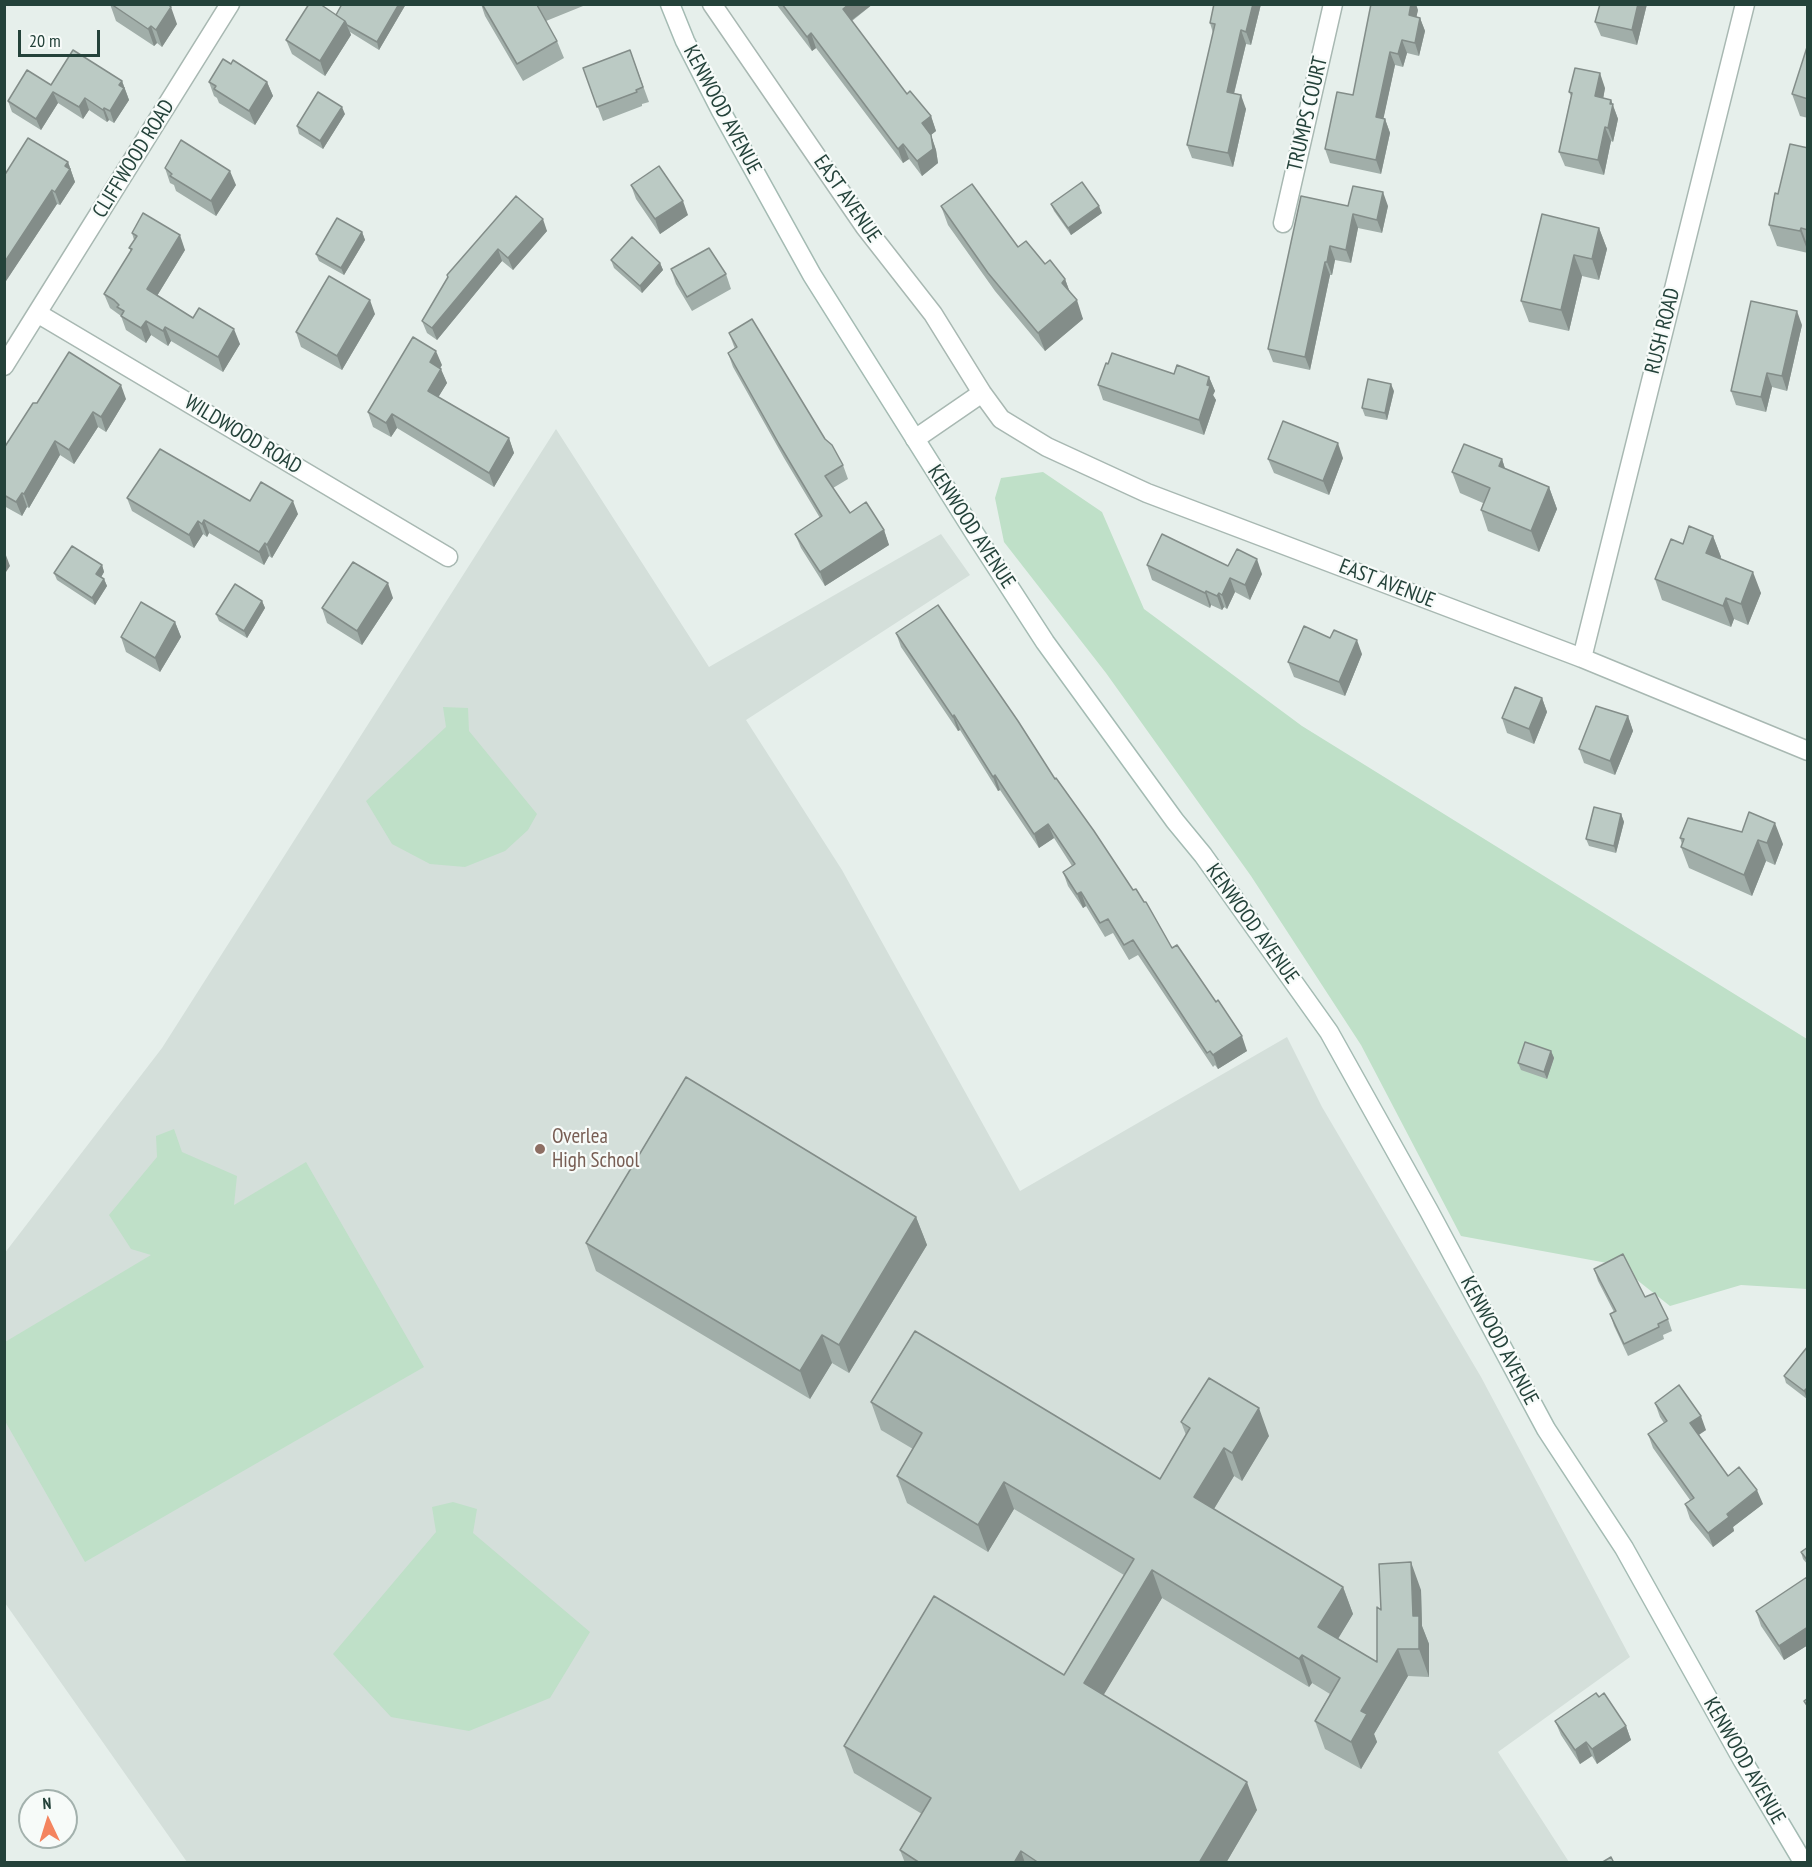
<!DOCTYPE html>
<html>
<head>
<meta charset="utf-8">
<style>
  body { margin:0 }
  #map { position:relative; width:1812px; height:1867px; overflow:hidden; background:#e6efeb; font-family:"PT Sans Narrow",sans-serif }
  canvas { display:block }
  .frame { position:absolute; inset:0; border:6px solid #24423a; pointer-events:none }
  .north { position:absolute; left:18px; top:1789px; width:60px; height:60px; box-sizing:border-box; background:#f7fbf9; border:2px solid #a3b1ad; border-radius:50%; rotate:356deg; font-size:16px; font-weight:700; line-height:24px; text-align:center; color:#24423a }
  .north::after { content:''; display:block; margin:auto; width:21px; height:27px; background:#f4845f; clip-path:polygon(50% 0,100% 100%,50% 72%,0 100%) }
  .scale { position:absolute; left:18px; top:30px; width:82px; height:27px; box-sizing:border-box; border:3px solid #24423a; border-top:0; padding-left:8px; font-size:18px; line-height:21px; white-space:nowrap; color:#24423a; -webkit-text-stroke:4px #f7fbf9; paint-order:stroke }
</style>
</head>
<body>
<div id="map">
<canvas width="1812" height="1867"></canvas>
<div class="frame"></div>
<div class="north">N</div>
<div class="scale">20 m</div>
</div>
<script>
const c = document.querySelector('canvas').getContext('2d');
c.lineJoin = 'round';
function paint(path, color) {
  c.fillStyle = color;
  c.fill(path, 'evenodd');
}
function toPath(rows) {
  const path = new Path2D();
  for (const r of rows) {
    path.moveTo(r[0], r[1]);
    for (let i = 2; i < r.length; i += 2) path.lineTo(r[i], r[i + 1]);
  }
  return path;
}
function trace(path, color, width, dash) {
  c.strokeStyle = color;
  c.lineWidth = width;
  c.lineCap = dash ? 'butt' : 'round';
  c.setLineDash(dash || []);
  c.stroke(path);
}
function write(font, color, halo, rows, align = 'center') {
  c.font = font + ' "PT Sans Narrow",sans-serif';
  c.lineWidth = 4.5;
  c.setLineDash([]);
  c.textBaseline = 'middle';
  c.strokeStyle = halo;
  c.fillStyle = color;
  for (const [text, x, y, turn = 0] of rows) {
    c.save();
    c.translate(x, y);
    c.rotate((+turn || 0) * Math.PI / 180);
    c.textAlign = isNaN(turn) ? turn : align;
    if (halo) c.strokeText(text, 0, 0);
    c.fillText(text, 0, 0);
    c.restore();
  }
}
paint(toPath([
  [556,429,709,667,941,534,970,575,746,720,842,870,1020,1191,1287,1037,1322,1107,1481,1377,1630,1657,1498,1752,1569,1862,187,1862,5,1603,4,1254,162,1048]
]), '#d4dfda');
paint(toPath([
  [1043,472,1102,512,1144,609,1302,726,1807,1039,1807,1289,1741,1285,1670,1306,1618,1265,1461,1236,1361,1045,1251,876,1106,673,1004,542,995,498,1001,478],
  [443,707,468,708,469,731,537,814,528,830,505,851,465,867,430,864,392,844,366,801,446,727],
  [174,1129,182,1152,237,1176,234,1205,306,1162,424,1367,85,1562,5,1421,5,1342,151,1255,131,1249,109,1215,157,1157,156,1136],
  [453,1502,477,1509,473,1533,590,1632,550,1698,469,1731,391,1717,333,1654,436,1532,432,1507]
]), '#bfe0c8');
const minor = toPath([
  [712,4,865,227,933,314,982,393,1001,419,1047,447,1147,493,1582,658,1808,751],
  [1283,223,1333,4],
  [37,313,448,557],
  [4,366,230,4],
  [915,439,982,393],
  [1582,658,1745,4]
]);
const secondary = toPath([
  [670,4,685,41,721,111,812,275,975,534,1045,642,1175,821,1203,855,1329,1032,1429,1211,1546,1429,1624,1548,1743,1761,1803,1862]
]);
trace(minor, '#a8b8b2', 21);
trace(secondary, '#a4bbb3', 21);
trace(minor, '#fff', 18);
trace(secondary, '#fff', 18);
paint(toPath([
  [110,4,177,24,162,47,157,43,154,46,116,21],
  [342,4,406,4,379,50,350,32,351,35,325,76,292,54,286,40,336,15],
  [481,4,588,4,546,21,557,41,564,58,523,81,485,16],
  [776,4,873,4,852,21,907,94,931,116,936,131,931,135,936,150,938,163,922,176,909,159,903,163,816,48,812,51],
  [1261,4,1251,45,1246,44,1234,94,1246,109,1233,167,1192,158,1187,145,1213,33,1210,23],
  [1600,4,1647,4,1637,45,1601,36,1595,22],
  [1418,10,1416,17,1420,18,1425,31,1419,56,1407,53,1403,67,1395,65,1383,119,1385,119,1390,133,1381,174,1330,163,1325,149,1353,95],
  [1808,44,1808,118,1800,116,1792,94],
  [630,50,649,102,642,104,642,106,603,121,583,68],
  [231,64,267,82,273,96,255,125,219,103,217,98,214,96,209,82],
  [122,81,129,100,114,123,109,120,107,122,89,110,83,119,58,103,41,130,12,112,8,101,51,85],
  [1605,88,1603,98,1611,100,1618,119,1613,142,1611,141,1604,175,1565,166,1559,152,1571,96,1569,92],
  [345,114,323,149,299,134,297,126],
  [1808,148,1808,253,1777,246,1769,225,1778,194],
  [68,162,75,182,60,205,57,204,4,284,4,176],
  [165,168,236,185,216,216,176,191,174,185,170,183],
  [631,185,688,215,660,234,636,199],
  [516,196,547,231,513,270,502,261,437,340,427,333,422,321,448,277,447,275],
  [1051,204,1102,213,1071,235,1054,211],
  [941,206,1018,247,1065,279,1070,293,1083,319,1045,351,995,291,948,225],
  [1348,206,1388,206,1382,233,1358,228,1351,263,1335,260,1332,275,1330,275,1310,370,1273,362,1268,349],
  [1599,228,1607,249,1599,280,1582,276,1569,331,1529,322,1521,301],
  [362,232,365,240,344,275,319,261,316,254],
  [132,233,185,250,157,296,193,318,240,344,223,372,171,341,168,346,151,335,146,343,126,330,121,316,110,308,104,294,131,251,129,248,134,240],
  [611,260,660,263,663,270,642,293,614,268],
  [671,269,726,274,731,289,692,311,676,284],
  [375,314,342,370,301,347,296,332],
  [1802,325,1787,391,1772,387,1766,412,1736,405,1731,391],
  [729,333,825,439,843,465,848,479,833,488,850,513,884,530,889,545,825,586,801,548,795,534,820,518,784,458,733,367,728,353,735,349],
  [1108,364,1174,374,1209,377,1215,391,1213,395,1216,400,1204,435,1103,400,1098,385],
  [442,365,440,368,447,383,438,397,509,438,514,453,494,487,397,428,391,437,373,427,368,412],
  [1394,391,1387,420,1365,416,1362,408],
  [126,399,106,432,98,427,74,464,60,455,29,508,27,507,22,516,4,506,4,448],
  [1343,458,1329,495,1274,473,1268,459],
  [1502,459,1505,469,1549,487,1557,509,1539,552,1488,531,1481,510,1483,503,1460,493,1452,472],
  [127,498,250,501,298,514,272,558,269,556,264,565,209,533,207,537,203,534,194,548,132,511],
  [1713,536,1721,557,1720,559,1761,593,1748,625,1734,619,1731,627,1662,600,1655,579,1683,544],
  [102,565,104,572,101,577,104,579,107,586,95,605,57,580,54,573],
  [1147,565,1228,566,1262,574,1250,600,1235,592,1227,609,1224,607,1222,610,1211,605,1210,608,1152,580],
  [393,598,362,645,327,623,322,608],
  [262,601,265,608,247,638,219,621,216,614],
  [175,622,181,637,160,672,126,652,121,637],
  [896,633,1055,779,1172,948,1247,1051,1218,1069,1215,1065,1213,1067,1138,955,1129,960,1113,933,1105,937,1086,906,1083,908,1068,886,1063,872,1072,866,1054,838,1039,848,1000,790,998,791,960,730,958,731,901,647],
  [1362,654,1345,696,1294,677,1288,662],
  [1542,698,1547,712,1534,744,1507,733,1502,718],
  [1628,716,1633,731,1615,775,1584,763,1579,749],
  [1621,814,1624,822,1616,853,1589,846,1586,839],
  [1688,818,1783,844,1775,865,1766,861,1752,896,1689,868,1681,847,1682,844,1680,838],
  [1551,1051,1554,1058,1547,1079,1521,1070,1518,1063],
  [916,1217,927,1245,849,1373,832,1363,810,1399,596,1271,586,1243],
  [1594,1269,1645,1297,1668,1319,1672,1331,1663,1335,1664,1339,1628,1356,1614,1326,1610,1314,1614,1312,1598,1281],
  [1808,1346,1808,1398,1807,1399,1786,1383,1784,1376],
  [871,1402,1160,1479,1186,1435,1181,1422,1269,1436,1242,1481,1234,1476,1214,1509,1343,1587,1353,1614,1338,1639,1377,1662,1381,1610,1421,1590,1422,1626,1429,1644,1429,1677,1408,1676,1374,1734,1377,1742,1361,1769,1325,1749,1315,1721,1330,1694,1312,1683,1309,1687,1162,1598,1103,1695,1257,1810,1226,1863,905,1863,900,1850,922,1814,854,1773,844,1746,1064,1675,1124,1575,1014,1509,988,1552,907,1503,897,1476,913,1449,881,1430],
  [1655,1403,1706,1430,1699,1435,1728,1476,1763,1504,1733,1527,1734,1531,1713,1547,1690,1519,1685,1504,1690,1500,1653,1448,1648,1434,1664,1423,1660,1417],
  [1808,1547,1808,1565,1803,1559,1801,1552],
  [1808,1578,1808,1645,1784,1660,1761,1626,1756,1611],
  [1599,1697,1626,1726,1631,1740,1597,1764,1592,1756,1580,1764,1561,1735,1555,1721]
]), '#a1aea9');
paint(toPath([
  [399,4,406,4,379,50,377,42],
  [849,4,873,4,848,23,843,9],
  [1253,4,1261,4,1251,45,1246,32],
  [1411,4,1416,4,1418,10,1414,28,1409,15],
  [1638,4,1647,4,1637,45,1632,30],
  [171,7,177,24,162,47,156,30],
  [1420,18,1425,31,1419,56,1415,43],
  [345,21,351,35,325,76,320,61],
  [151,26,157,43,154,46,148,29],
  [1241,30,1246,44,1231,105,1227,92],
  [811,33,816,48,812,51,807,37],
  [1402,40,1407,53,1403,67,1398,54],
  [1390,52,1395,65,1381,130,1376,117],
  [1600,73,1605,88,1601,111,1595,96],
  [122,81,129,100,114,123,110,111,119,85],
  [267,82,273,96,255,125,249,111],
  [53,92,58,103,41,130,36,119],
  [1241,95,1246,109,1233,167,1228,153],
  [85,98,89,110,83,119,79,107],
  [1611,100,1618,119,1613,142,1608,128],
  [342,107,345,114,323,149,320,141],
  [104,108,109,120,107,122,103,110],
  [931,116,936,131,927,138,922,123],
  [1385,119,1390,133,1381,174,1376,160],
  [1605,127,1611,141,1604,175,1598,160],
  [931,135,936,150,938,163,922,176,917,161],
  [903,144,909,159,903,163,898,149],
  [68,162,75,182,60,205,55,192,65,166],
  [230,171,236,185,216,216,211,201],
  [52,190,57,204,4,284,4,263],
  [1383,192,1388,206,1382,233,1377,220],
  [683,201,688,215,660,234,655,219],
  [1099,206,1102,213,1071,235,1068,228],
  [1353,214,1358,228,1351,263,1346,250],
  [543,219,547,231,513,270,508,258],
  [1599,228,1607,249,1599,280,1592,259],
  [1801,228,1808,247,1808,252,1800,231],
  [362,232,365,240,344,275,341,268],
  [180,235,185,250,152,304,147,289],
  [1330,246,1335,260,1332,275,1327,262],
  [498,249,502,261,437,340,432,328],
  [1574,255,1582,276,1569,331,1561,310],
  [1325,262,1330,275,1310,370,1305,357],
  [660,263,663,270,642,293,640,286],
  [1065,279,1072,298,1062,283],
  [370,300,375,314,342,370,337,356],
  [1077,300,1083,319,1045,351,1038,333],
  [1797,311,1802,325,1787,391,1782,376],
  [146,321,151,335,146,343,141,328],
  [165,327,171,341,168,346,163,331],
  [234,329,240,344,223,372,218,357],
  [436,351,442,365,435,376,430,362],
  [441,369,447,383,433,406,428,391],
  [1767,373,1772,387,1766,412,1761,397],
  [1209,377,1215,391,1213,395,1216,400,1204,435,1199,420,1207,385],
  [1391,384,1394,391,1387,420,1385,413],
  [121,385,126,399,106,432,101,417],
  [93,412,98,427,74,464,69,450],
  [392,414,397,428,391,437,386,423],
  [509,438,514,453,494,487,489,473],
  [55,441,60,455,29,508,24,494],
  [1338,443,1343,458,1329,495,1323,481],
  [1502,459,1509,481,1499,466],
  [1549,487,1557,509,1539,552,1531,531],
  [22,493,27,507,22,516,16,502],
  [293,501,298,514,272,558,267,545],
  [204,520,209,533,207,537,202,524],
  [198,521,203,534,194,548,189,535],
  [884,530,889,545,825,586,820,572],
  [1713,536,1721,557,1714,574,1706,553],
  [265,543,269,556,264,565,259,552],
  [4,550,10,566,4,575],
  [1257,559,1262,574,1250,600,1245,585],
  [102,565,104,572,99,581,96,574],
  [1753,572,1761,593,1748,625,1741,604],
  [1230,578,1235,592,1227,609,1222,595],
  [104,579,107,586,95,605,92,598],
  [388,583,393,598,362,645,357,631],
  [1206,591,1211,605,1210,608,1205,593],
  [1219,593,1224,607,1222,610,1217,596],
  [1726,598,1734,619,1731,627,1723,606],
  [262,601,265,608,247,638,244,631],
  [175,622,181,637,160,672,155,658],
  [1357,640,1362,654,1345,696,1339,682],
  [1542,698,1547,712,1534,744,1529,729],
  [954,715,960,730,958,731,953,717],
  [1628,716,1633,731,1615,775,1610,761],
  [995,775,1000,790,998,791,993,777],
  [1621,814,1624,822,1616,853,1614,846],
  [1775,823,1783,844,1775,865,1767,843],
  [1048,824,1054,838,1039,848,1034,834],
  [1758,840,1766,861,1752,896,1744,875],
  [1081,892,1086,906,1083,908,1077,894],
  [1242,1036,1247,1051,1218,1069,1213,1055],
  [1551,1051,1554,1058,1547,1079,1544,1072],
  [916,1217,927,1245,849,1373,839,1345],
  [822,1335,832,1363,810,1399,800,1371],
  [1808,1387,1808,1398,1807,1399,1804,1391],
  [1259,1408,1269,1436,1242,1481,1232,1453],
  [1701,1416,1706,1430,1695,1437,1690,1423],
  [1224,1448,1234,1476,1204,1525,1194,1497],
  [1004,1482,1014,1509,988,1552,978,1525],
  [1757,1490,1763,1504,1733,1527,1734,1531,1713,1547,1708,1533,1727,1514],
  [1411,1562,1421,1590,1422,1626,1429,1644,1429,1677,1419,1649,1413,1616],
  [1152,1570,1162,1598,1094,1711,1084,1683],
  [1343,1587,1353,1614,1328,1655,1318,1627],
  [1808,1627,1808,1645,1784,1660,1779,1646],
  [1398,1649,1408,1676,1374,1734,1377,1742,1361,1769,1351,1742,1361,1711],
  [1302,1655,1312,1683,1309,1687,1299,1659],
  [1626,1726,1631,1740,1597,1764,1592,1749],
  [1586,1742,1592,1756,1580,1764,1575,1750],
  [1247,1782,1257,1810,1226,1863,1199,1863],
  [1021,1851,1025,1863,1014,1863]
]), '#838d89');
const building = toPath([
  [111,4,168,4,171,7,156,30,151,26,148,29,111,4],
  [309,4,320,4,345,21,320,61,286,40,309,4],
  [342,4,399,4,377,42,347,25,345,21,336,15,342,4],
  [482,4,538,4,537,5,557,41,517,64,482,4],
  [782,4,849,4,843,9,907,94,910,91,931,116,922,123,931,135,933,149,917,161,903,144,898,149,811,33,807,37,782,4],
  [1214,4,1253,4,1246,32,1241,30,1227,92,1241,95,1228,153,1187,145,1215,24,1210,23,1214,4],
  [1371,4,1411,4,1409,15,1420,18,1415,43,1402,40,1398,54,1390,52,1376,117,1385,119,1376,160,1325,149,1337,92,1353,95,1371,4],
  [1600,4,1638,4,1632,30,1595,22,1600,4],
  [1808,44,1808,99,1792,94,1808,44],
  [73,50,122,81,119,85,124,88,110,111,104,108,103,110,85,98,79,107,53,92,36,119,8,101,27,70,51,85,73,50],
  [630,50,643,87,636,90,637,92,597,107,583,68,630,50],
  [223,59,231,64,233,60,267,82,249,111,214,89,216,86,209,82,223,59],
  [1575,68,1600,73,1595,96,1611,100,1610,104,1613,104,1608,128,1605,127,1598,160,1559,152,1572,93,1569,92,1575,68],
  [318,92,342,107,320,141,297,126,318,92],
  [28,138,68,162,65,166,70,169,55,192,52,190,4,263,4,176,28,138],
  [181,140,230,171,211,201,170,176,172,174,165,168,181,140],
  [1790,144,1808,148,1808,230,1801,228,1800,231,1769,225,1775,193,1778,194,1790,144],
  [659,166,683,201,655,219,631,185,659,166],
  [1082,182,1099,206,1068,228,1051,204,1082,182],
  [972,184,1018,247,1026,241,1045,264,1050,260,1065,279,1062,283,1077,300,1038,333,988,273,941,206,972,184],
  [1353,186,1383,192,1377,220,1353,214,1346,250,1330,246,1327,262,1325,262,1305,357,1268,349,1301,196,1348,206,1353,186],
  [516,196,543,219,508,258,498,249,432,328,422,321,448,277,447,275,516,196],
  [143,213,180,235,147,289,193,318,199,308,234,329,218,357,165,327,163,331,146,321,141,328,121,316,124,311,117,307,119,305,114,300,104,294,132,249,129,248,137,236,132,233,143,213],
  [1542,214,1599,228,1592,259,1574,255,1561,310,1521,301,1542,214],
  [337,218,362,232,341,268,316,254,337,218],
  [632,237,660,263,640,286,611,260,632,237],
  [709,248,726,274,687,297,671,269,709,248],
  [329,276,370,300,337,356,296,332,329,276],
  [1751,301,1797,311,1782,376,1767,373,1761,397,1731,391,1751,301],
  [752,319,825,439,832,445,843,465,825,476,850,513,866,502,884,530,820,572,795,534,822,516,779,444,728,353,737,347,729,333,752,319],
  [413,337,436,351,430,362,441,369,428,391,509,438,489,473,392,414,386,423,368,412,413,337],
  [69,352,121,385,101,417,93,412,69,450,55,441,24,494,22,493,16,502,4,495,4,448,33,403,37,403,69,352],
  [1112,353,1174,374,1177,365,1209,377,1207,385,1210,386,1199,420,1098,385,1106,363,1108,364,1112,353],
  [1368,379,1391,384,1385,413,1362,408,1368,379],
  [1283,421,1338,443,1323,481,1268,459,1283,421],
  [1464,444,1502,459,1499,466,1549,487,1531,531,1481,510,1490,488,1452,472,1464,444],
  [160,449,250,501,261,482,293,501,267,545,265,543,259,552,204,520,202,524,198,521,189,535,127,498,160,449],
  [1689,526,1713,536,1706,553,1753,572,1741,604,1726,598,1723,606,1655,579,1671,539,1683,544,1689,526],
  [1162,534,1228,566,1237,549,1257,559,1245,585,1230,578,1222,595,1219,593,1217,596,1206,591,1205,593,1147,565,1162,534],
  [72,546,102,565,96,574,104,579,92,598,54,573,72,546],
  [353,562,388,583,357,631,322,608,353,562],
  [235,584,262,601,244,631,216,614,235,584],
  [141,602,175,622,155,658,121,637,141,602],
  [938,605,1018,721,1055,779,1056,778,1094,831,1133,890,1136,889,1144,902,1146,902,1172,948,1177,945,1216,1002,1218,1000,1242,1036,1213,1055,1210,1051,1207,1053,1133,940,1124,945,1108,919,1100,923,1081,892,1077,894,1063,872,1075,864,1048,824,1034,834,995,775,993,777,954,715,953,717,896,633,938,605],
  [1304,626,1330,638,1334,630,1357,640,1339,682,1288,662,1304,626],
  [1515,687,1542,698,1529,729,1502,718,1515,687],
  [1596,706,1628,716,1610,761,1579,749,1596,706],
  [1594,807,1621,814,1614,846,1586,839,1594,807],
  [1749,812,1775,823,1767,843,1758,840,1744,875,1681,847,1684,839,1680,838,1688,818,1742,832,1749,812],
  [1525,1042,1551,1051,1544,1072,1518,1063,1525,1042],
  [686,1077,916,1217,839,1345,822,1335,800,1371,586,1243,686,1077],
  [1623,1254,1645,1297,1655,1293,1668,1319,1658,1324,1659,1327,1624,1344,1610,1314,1616,1311,1594,1269,1623,1254],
  [915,1331,1160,1479,1190,1428,1181,1422,1209,1378,1259,1408,1232,1453,1224,1448,1194,1497,1343,1587,1318,1627,1377,1662,1377,1607,1381,1610,1379,1564,1411,1562,1413,1616,1419,1616,1419,1649,1398,1649,1361,1711,1367,1714,1351,1742,1315,1721,1340,1678,1302,1655,1299,1659,1152,1570,1084,1683,1247,1782,1199,1863,1039,1863,1021,1851,1014,1863,920,1863,900,1850,931,1798,844,1746,934,1596,1064,1675,1134,1559,1004,1482,978,1525,897,1476,922,1433,871,1402,915,1331],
  [1808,1346,1808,1387,1804,1391,1784,1376,1808,1346],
  [1679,1385,1701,1416,1690,1423,1728,1476,1739,1467,1757,1490,1727,1514,1729,1517,1708,1533,1685,1504,1694,1498,1648,1434,1667,1421,1655,1403,1679,1385],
  [1808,1547,1808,1561,1801,1552,1808,1547],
  [1807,1577,1808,1627,1779,1646,1756,1611,1807,1577],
  [1596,1693,1599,1697,1604,1693,1626,1726,1592,1749,1586,1742,1575,1750,1555,1721,1596,1693],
  [1808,1698,1808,1707,1804,1701,1808,1698],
  [1611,1857,1614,1863,1601,1863,1611,1857]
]);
paint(building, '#bbcac4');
trace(building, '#838d89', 1.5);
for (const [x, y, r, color] of [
  [540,1149,6,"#8d6e63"]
]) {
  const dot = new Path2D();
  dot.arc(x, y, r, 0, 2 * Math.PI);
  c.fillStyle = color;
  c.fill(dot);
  trace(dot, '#f7fbf9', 2);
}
write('21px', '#24423a', '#f7fbf9', [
  ["KENWOOD AVENUE",722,110,62],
  ["TRUMPS COURT",1308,114,-77],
  ["CLIFFWOOD ROAD",134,159,-58],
  ["EAST AVENUE",847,199,55],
  ["RUSH ROAD",1663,331,-76],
  ["WILDWOOD ROAD",243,435,31],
  ["KENWOOD AVENUE",971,527,57],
  ["EAST AVENUE",1387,584,21],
  ["KENWOOD AVENUE",1252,924,54],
  ["KENWOOD AVENUE",1499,1341,62],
  ["KENWOOD AVENUE",1744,1761,60]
]);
write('21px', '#785e54', '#f7fbf9', [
  ["Overlea",552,1137],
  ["High School",552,1161]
], 'left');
</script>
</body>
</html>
